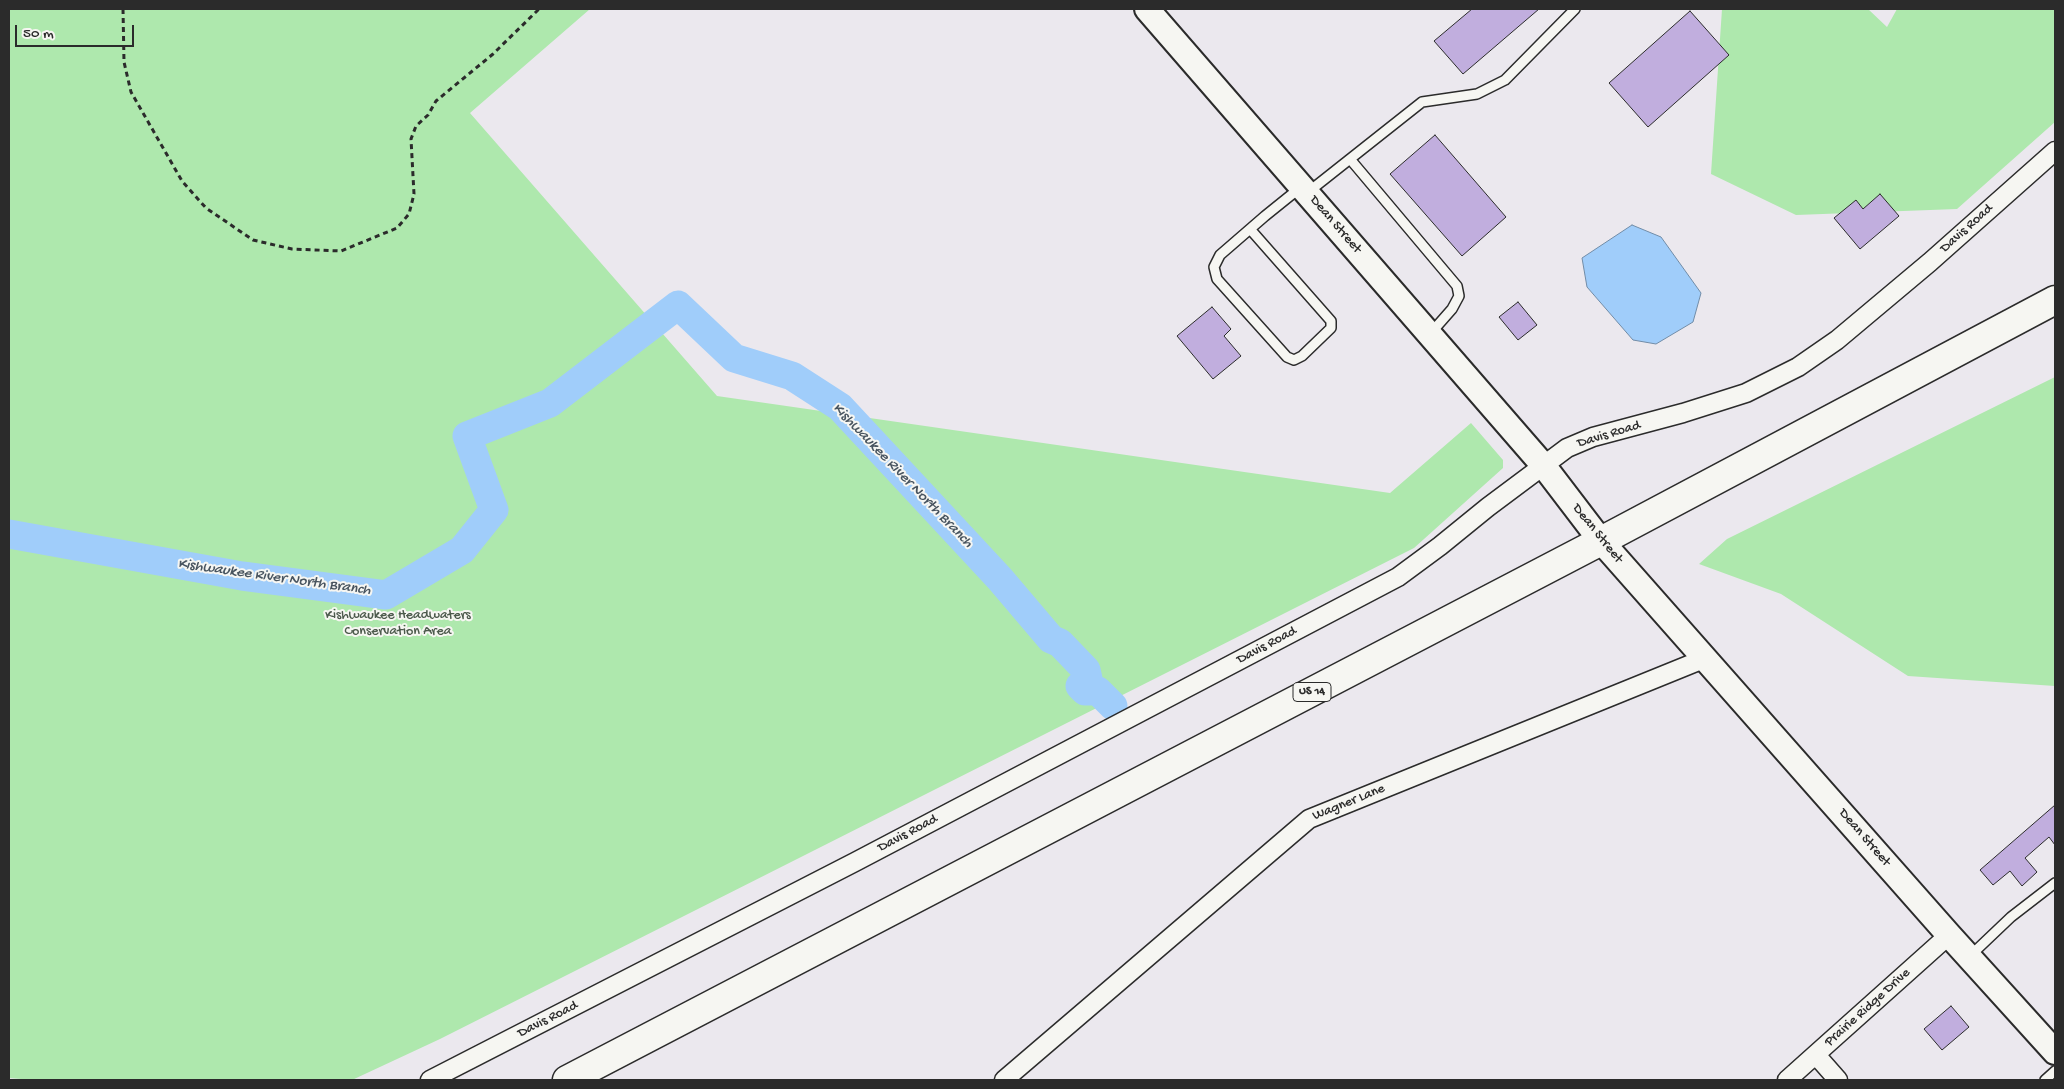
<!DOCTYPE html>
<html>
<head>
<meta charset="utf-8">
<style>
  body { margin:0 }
  #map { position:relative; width:2064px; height:1089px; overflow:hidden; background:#ebe8ee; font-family:"Gochi Hand",sans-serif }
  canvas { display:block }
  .frame { position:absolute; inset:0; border:10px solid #2b2b2b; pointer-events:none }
  .scale { position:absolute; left:15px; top:25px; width:119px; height:22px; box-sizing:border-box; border:2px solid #2b2b2b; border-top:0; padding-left:6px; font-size:15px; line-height:18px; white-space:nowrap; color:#2b2b2b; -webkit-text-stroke:4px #f6f6f2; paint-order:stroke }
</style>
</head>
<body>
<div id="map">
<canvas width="2064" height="1089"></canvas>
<div class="frame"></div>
<div class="scale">50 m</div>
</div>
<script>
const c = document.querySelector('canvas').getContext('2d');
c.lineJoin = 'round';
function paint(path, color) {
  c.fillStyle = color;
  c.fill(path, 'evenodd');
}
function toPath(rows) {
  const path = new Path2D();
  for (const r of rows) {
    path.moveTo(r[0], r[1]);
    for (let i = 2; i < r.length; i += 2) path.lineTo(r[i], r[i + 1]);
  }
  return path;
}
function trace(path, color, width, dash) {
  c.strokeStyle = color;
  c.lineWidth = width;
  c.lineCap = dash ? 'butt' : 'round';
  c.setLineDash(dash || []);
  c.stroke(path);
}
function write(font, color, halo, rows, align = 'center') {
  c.font = font + ' "Gochi Hand",sans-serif';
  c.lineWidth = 4;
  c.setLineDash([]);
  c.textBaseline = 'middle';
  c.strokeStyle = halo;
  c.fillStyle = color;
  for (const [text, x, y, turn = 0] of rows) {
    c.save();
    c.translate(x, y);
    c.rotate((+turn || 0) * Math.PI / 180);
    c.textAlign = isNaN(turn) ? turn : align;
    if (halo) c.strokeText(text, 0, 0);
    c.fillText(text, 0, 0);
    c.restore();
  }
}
paint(toPath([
  [9,9,590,9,470,113,717,396,1390,493,1471,423,1503,460,1503,468,1414,548,440,1039,352,1080,33,1080,9,1078],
  [1722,9,1868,9,1887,27,1897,9,2055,9,2055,122,1957,209,1796,215,1711,174],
  [2055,377,2055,686,1908,676,1781,594,1699,564,1727,539]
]), '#aee8ad');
const water = toPath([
  [1632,225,1661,237,1701,293,1693,322,1656,344,1633,340,1587,287,1582,258,1632,225]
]);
paint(water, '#a0cdfa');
trace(water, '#718ca7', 1);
trace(toPath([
  [9,534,242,576,386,595,462,550,494,510,467,436,550,403,678,305,734,358,792,376,840,407,1000,579,1051,639,1060,643,1086,670,1088,679,1080,686,1085,691,1098,691,1113,706]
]), '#a0cdfa', 29);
const building = toPath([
  [1472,9,1539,9,1463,74,1434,41,1472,9],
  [1690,11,1729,55,1648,127,1609,83,1690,11],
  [1435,135,1506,217,1462,256,1390,174,1435,135],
  [1880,194,1899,216,1860,249,1834,218,1856,200,1863,209,1880,194],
  [1518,302,1537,325,1518,340,1499,317,1518,302],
  [1212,307,1231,329,1224,336,1241,356,1213,379,1177,336,1212,307],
  [2055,805,2055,845,2049,837,2025,858,2037,872,2022,886,2010,871,1993,885,1980,870,2055,805],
  [1951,1006,1969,1027,1942,1050,1924,1029,1951,1006]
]);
paint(building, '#c1aede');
trace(building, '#2b2b2b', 1);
const lane = toPath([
  [1350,159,1457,286,1459,296,1452,309,1430,334],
  [1307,193,1422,102,1477,94,1505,80,1575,9],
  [1250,229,1331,321,1331,328,1302,356,1294,360,1287,357,1217,279,1214,267,1220,255,1265,216,1301,187],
  [1970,956,2011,917,2055,883],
  [2045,1080,2055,1071]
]);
const street = toPath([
  [1816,1055,1838,1080],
  [430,1080,855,862,1398,577,1440,546,1488,507,1567,448,1593,437,1683,413,1746,393,1798,367,1837,340,1930,262,2055,151],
  [1004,1080,1309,819,1706,658],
  [1787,1080,1949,935]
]);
const secondary = toPath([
  [1147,9,1543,465,1601,541,1949,935,2055,1052]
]);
const primary = toPath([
  [567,1080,1601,541,2055,300]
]);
trace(lane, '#2b2b2b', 12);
trace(street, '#2b2b2b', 21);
trace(secondary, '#2b2b2b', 28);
trace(primary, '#2b2b2b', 31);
trace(toPath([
  [123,9,124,62,131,92,182,181,206,208,253,240,292,249,341,251,397,228,409,214,414,194,411,139,416,126,428,115,436,101,493,54,539,9]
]), '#2b2b2b', 3, [5, 4]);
trace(lane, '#f6f6f2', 9);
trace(street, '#f6f6f2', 18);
trace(secondary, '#f6f6f2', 24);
trace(primary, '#f6f6f2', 28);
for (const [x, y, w] of [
  [1312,692,38]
]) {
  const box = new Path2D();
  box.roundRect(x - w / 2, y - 9.5, w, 19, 4);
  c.fillStyle = '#f6f6f2';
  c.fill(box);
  trace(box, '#2b2b2b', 1);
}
write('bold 12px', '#2b2b2b', null, [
  ["US 14",1312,692]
]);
write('14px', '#2b2b2b', '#f6f6f2', [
  ["Dean Street",1335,225,49],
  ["Davis Road",1967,229,-42],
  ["Davis Road",1609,435,-17],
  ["Dean Street",1597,534,51],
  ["Davis Road",1267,646,-28],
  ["Wagner Lane",1349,803,-22],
  ["Davis Road",908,834,-28],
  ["Dean Street",1864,838,49],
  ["Prairie Ridge Drive",1868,1008,-42],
  ["Davis Road",548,1020,-27]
]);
write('14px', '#4c5a4c', '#f6f6f2', [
  ["Kishwaukee Headwaters",398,616],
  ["Conservation Area",398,632]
]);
write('italic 15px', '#48545f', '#f6f6f2', [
  ["Kishwaukee River North Branch",902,476,46],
  ["Kishwaukee River North Branch",274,578,8]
]);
</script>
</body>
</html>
